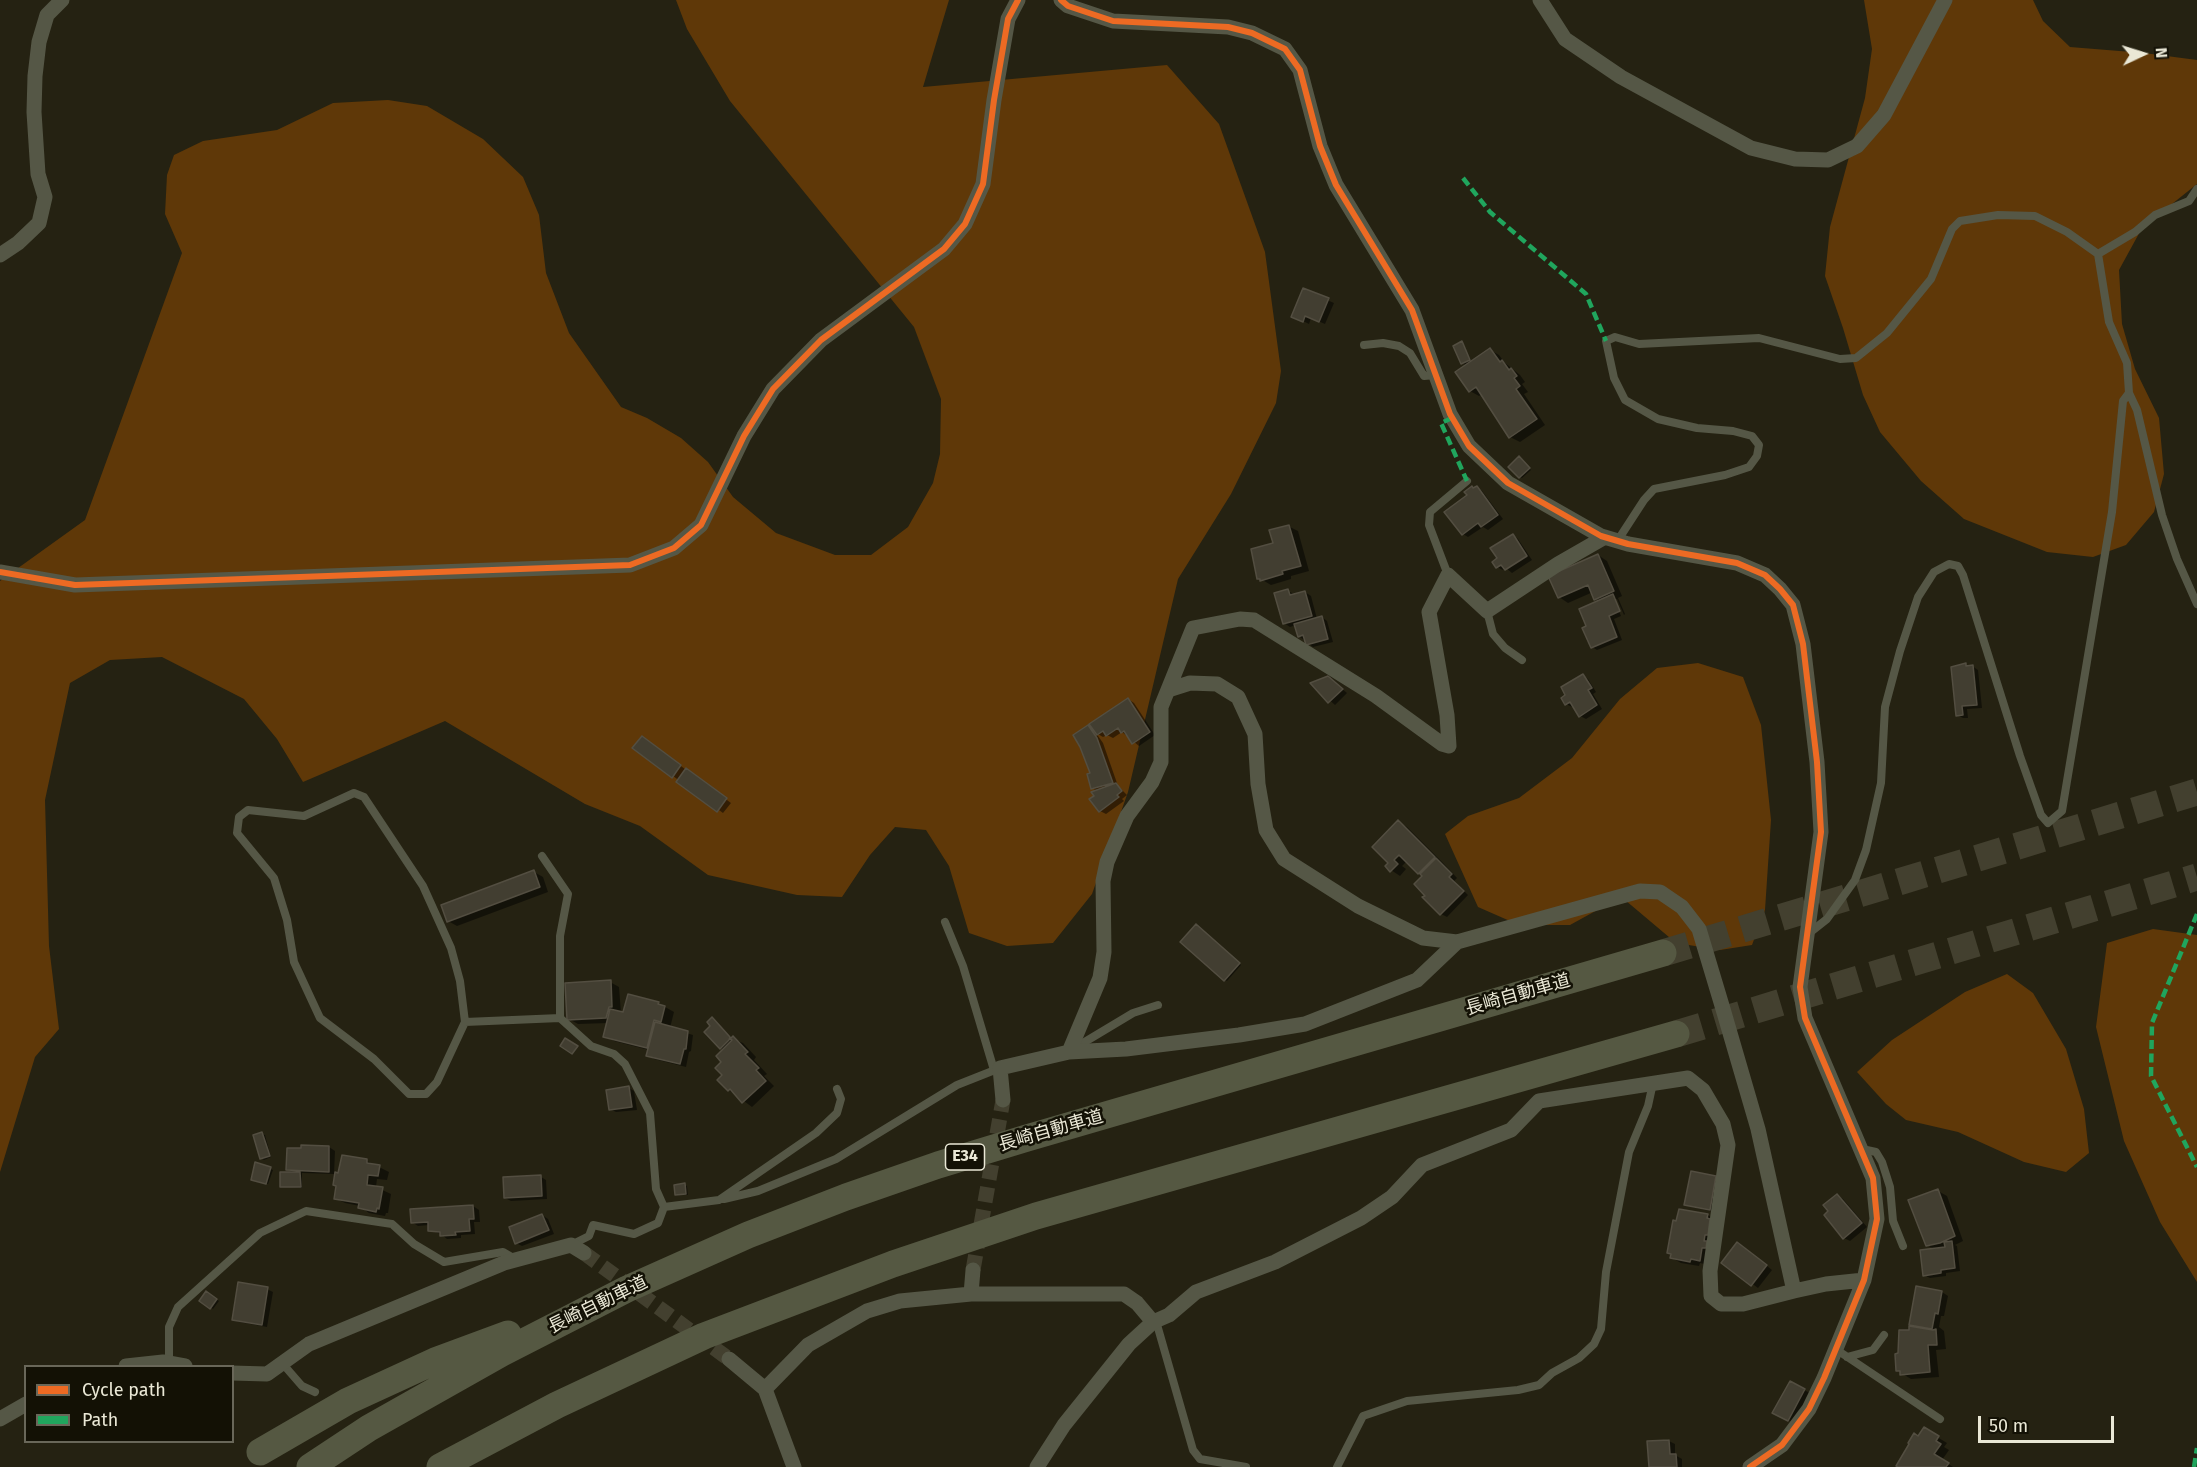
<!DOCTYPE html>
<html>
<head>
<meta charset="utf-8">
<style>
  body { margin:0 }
  #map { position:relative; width:2197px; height:1467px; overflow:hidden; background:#252212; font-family:"Fira Sans",sans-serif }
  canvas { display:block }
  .legend { position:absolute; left:24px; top:1365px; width:210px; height:78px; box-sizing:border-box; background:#131105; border:2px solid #696759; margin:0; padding:8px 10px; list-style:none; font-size:18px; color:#eae8d6 }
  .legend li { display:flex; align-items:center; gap:12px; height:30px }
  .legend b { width:30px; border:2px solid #696759 }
  .north { position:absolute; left:2113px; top:24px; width:60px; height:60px; -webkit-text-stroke:4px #131105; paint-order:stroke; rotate:86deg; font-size:16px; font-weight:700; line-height:24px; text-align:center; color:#eae8d6 }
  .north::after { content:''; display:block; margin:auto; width:21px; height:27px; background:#eae8d6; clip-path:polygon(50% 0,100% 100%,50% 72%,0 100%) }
  .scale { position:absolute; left:1978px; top:1416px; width:136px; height:27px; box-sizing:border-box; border:3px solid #eae8d6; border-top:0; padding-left:8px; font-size:18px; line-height:21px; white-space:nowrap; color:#eae8d6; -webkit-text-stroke:4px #131105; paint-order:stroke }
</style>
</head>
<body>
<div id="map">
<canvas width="2197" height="1467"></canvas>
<ul class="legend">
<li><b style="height:8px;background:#ed6a23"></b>Cycle path</li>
<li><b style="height:8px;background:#20a55d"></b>Path</li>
</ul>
<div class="north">N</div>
<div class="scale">50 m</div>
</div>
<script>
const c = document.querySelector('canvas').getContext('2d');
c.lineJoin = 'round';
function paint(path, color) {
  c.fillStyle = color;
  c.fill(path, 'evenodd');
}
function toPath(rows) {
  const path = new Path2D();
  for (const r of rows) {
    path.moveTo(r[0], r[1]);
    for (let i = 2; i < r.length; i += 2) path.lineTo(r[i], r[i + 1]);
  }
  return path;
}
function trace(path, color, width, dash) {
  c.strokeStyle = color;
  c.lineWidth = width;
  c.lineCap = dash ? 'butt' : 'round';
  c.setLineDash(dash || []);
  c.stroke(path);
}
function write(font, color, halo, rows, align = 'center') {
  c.font = font + ' "Fira Sans","Noto Sans JP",sans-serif';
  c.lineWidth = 5;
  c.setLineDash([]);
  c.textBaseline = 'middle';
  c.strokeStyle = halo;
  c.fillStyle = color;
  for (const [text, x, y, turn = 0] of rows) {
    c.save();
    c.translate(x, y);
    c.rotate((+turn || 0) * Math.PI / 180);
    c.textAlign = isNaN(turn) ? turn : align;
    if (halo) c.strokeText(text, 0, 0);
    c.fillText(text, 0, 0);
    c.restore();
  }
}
paint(toPath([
  [676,0,949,0,923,87,1167,65,1219,124,1265,252,1281,371,1276,403,1231,494,1178,579,1128,792,1092,894,1053,943,1007,946,969,933,949,866,926,830,895,827,870,855,842,897,797,895,708,875,640,826,585,804,445,721,303,782,277,739,244,699,162,657,110,660,70,683,45,800,49,946,59,1029,35,1057,0,1172,0,581,85,520,182,253,165,214,167,175,174,155,203,141,277,130,333,103,388,100,427,106,483,139,523,177,539,215,546,273,569,333,621,407,647,418,681,438,708,462,733,497,776,533,835,555,871,555,908,527,933,483,940,454,941,399,914,327,730,101,687,29],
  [1864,0,2033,0,2043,21,2070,47,2144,53,2197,60,2197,184,2142,228,2119,270,2122,324,2135,369,2159,418,2164,474,2154,512,2126,545,2093,557,2047,552,1964,519,1921,481,1880,432,1863,395,1843,328,1825,276,1830,227,1865,98,1872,49],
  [1698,663,1743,677,1761,725,1771,820,1765,910,1752,945,1720,950,1676,943,1625,900,1601,908,1570,925,1519,925,1478,907,1445,834,1468,816,1519,798,1572,758,1620,699,1657,668],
  [2153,929,2197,935,2197,1282,2160,1222,2124,1141,2096,1027,2107,943],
  [2007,974,2033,993,2066,1049,2084,1109,2089,1153,2066,1172,2024,1162,1958,1132,1906,1120,1886,1104,1857,1072,1892,1040,1965,992]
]), '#5f3808');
paint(toPath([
  [1304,290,1334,303,1325,324,1311,318,1309,324,1299,319],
  [1462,343,1472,362,1490,350,1499,355,1505,363,1520,375,1525,382,1522,384,1528,392,1524,394,1545,425,1520,442,1510,437,1483,394,1479,396,1470,391,1467,366,1462,363],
  [1521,460,1531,470,1522,478,1520,477],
  [1477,488,1482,491,1503,519,1488,530,1483,527,1468,537,1463,534],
  [1288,526,1298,531,1309,571,1291,576,1291,579,1271,585,1259,578,1274,544],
  [1513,535,1518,539,1532,560,1512,573,1506,568,1503,570,1497,567],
  [1598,555,1607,561,1622,596,1618,598,1625,614,1624,615,1617,599,1614,599,1621,616,1614,619,1622,640,1597,650,1592,647,1588,627,1600,601,1596,598,1593,592,1568,603,1559,597],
  [1288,591,1294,594,1305,592,1311,596,1317,619,1322,617,1327,621,1333,642,1313,647,1299,636,1296,625,1290,627,1284,623],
  [1960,665,1972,666,1978,670,1982,708,1967,709,1968,718,1963,718,1957,715],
  [1583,676,1588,679,1596,692,1593,694,1602,709,1586,719,1580,716,1574,705,1572,707,1566,704],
  [1328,677,1347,693,1335,705,1312,684],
  [1128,699,1134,703,1155,735,1139,746,1122,732,1113,738,1107,735,1103,737,1096,733,1103,743,1118,786,1127,795,1122,799,1124,801,1106,814,1100,811,1096,796,1097,791,1092,788,1088,726,1096,731],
  [647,741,731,803,723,813,673,776],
  [1398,822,1407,827,1443,863,1457,878,1454,881,1468,895,1447,917,1441,914,1427,896,1424,876,1407,861,1402,866,1406,869,1400,876,1391,870,1390,863],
  [534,872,543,877,548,892,457,926,448,921],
  [1199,927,1241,965,1227,981,1225,980],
  [610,982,619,987,621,1013,658,1003,674,1012,670,1028,693,1035,691,1051,689,1052,686,1067,654,1059,648,1055,649,1050,614,1041,605,1036,609,1023,578,1024,569,1019],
  [712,1019,733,1039,743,1043,756,1057,754,1060,767,1074,764,1076,774,1086,752,1107,729,1090,724,1075,724,1050,721,1048,712,1026],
  [629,1088,634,1091,637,1110,616,1112,610,1109],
  [262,1134,265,1135,271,1157,264,1160,261,1158],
  [329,1147,335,1151,334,1174,336,1174,302,1173,302,1188,282,1186,295,1174,288,1170],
  [367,1161,389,1172,387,1180,377,1179,376,1187,391,1194,388,1213,386,1213,385,1216,369,1213,360,1206,345,1203,335,1198],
  [256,1164,273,1170,268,1184,255,1181],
  [1692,1172,1716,1177,1715,1212,1691,1207,1686,1204],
  [541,1177,546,1180,547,1199,511,1201,505,1198],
  [685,1185,687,1186,688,1195,676,1194],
  [1938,1191,1947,1196,1963,1241,1955,1245,1957,1246,1960,1271,1946,1273,1946,1276,1930,1278,1924,1275,1936,1250,1927,1245],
  [1837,1195,1843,1199,1867,1227,1850,1241,1844,1238],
  [473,1206,479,1210,480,1222,474,1222,475,1234,461,1235,461,1238,447,1239,441,1234,430,1230,429,1225,418,1226,412,1222],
  [542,1215,548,1219,554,1234,522,1246,516,1243],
  [1708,1215,1717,1221,1709,1265,1700,1263,1699,1266,1681,1263,1672,1258,1672,1255,1669,1253],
  [1743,1247,1772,1270,1758,1288,1723,1262],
  [1917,1288,1942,1292,1948,1296,1944,1316,1941,1316,1939,1327,1944,1331,1946,1349,1936,1350,1939,1377,1911,1379,1898,1371,1921,1329,1911,1324],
  [267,1289,273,1292,267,1327,239,1322,234,1319],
  [206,1293,219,1301,213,1309,201,1300],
  [1790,1383,1810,1393,1794,1423,1774,1412],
  [1924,1429,1947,1443,1944,1447,1949,1450,1942,1460,1953,1467,1901,1467],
  [1669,1441,1675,1444,1675,1455,1682,1459,1682,1467,1651,1467]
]), '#0007');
const building = toPath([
  [1303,288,1329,298,1319,322,1305,316,1303,322,1291,317,1303,288],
  [1462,341,1470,360,1461,364,1453,346,1462,341],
  [1490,348,1500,362,1502,360,1509,370,1511,368,1517,376,1514,378,1520,386,1516,389,1537,419,1509,438,1476,387,1469,392,1455,372,1490,348],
  [1519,456,1530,468,1519,478,1508,467,1519,456],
  [1472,486,1473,488,1477,486,1498,515,1481,527,1478,523,1462,535,1444,512,1467,495,1464,492,1472,486],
  [1289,525,1301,566,1282,571,1283,574,1260,581,1260,579,1257,579,1251,549,1273,543,1269,530,1289,525],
  [1513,534,1527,556,1505,570,1501,565,1496,568,1492,562,1497,558,1490,548,1513,534],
  [1598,554,1614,591,1594,600,1588,585,1558,598,1548,576,1598,554],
  [1288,589,1290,595,1305,591,1312,616,1283,624,1274,593,1288,589],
  [1613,594,1620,611,1609,616,1617,637,1591,648,1582,628,1586,626,1579,609,1613,594],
  [1322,616,1328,639,1306,645,1303,635,1298,637,1294,624,1322,616],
  [1966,663,1966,666,1973,665,1977,705,1962,706,1963,715,1956,716,1951,667,1966,663],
  [1583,674,1592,688,1588,690,1597,705,1579,717,1570,702,1565,705,1561,698,1565,695,1561,687,1583,674],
  [1328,676,1343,689,1328,703,1310,683,1328,676],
  [1128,698,1150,732,1132,744,1124,731,1121,733,1118,728,1106,736,1103,731,1097,735,1089,724,1128,698],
  [1088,725,1097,738,1113,783,1091,789,1087,774,1090,773,1080,747,1073,735,1088,725],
  [642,736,681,765,672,778,632,748,642,736],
  [686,768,727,798,717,812,676,782,686,768],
  [1116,783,1122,791,1117,795,1119,797,1099,812,1089,799,1094,796,1091,792,1116,783],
  [1398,820,1435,857,1418,874,1399,855,1394,860,1398,864,1390,872,1385,866,1388,863,1372,847,1398,820],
  [1436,858,1452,874,1449,877,1464,891,1440,915,1422,897,1425,896,1414,884,1422,876,1420,874,1436,858],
  [534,870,540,887,447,922,441,905,534,870],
  [1196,924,1240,963,1224,981,1180,942,1196,924],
  [611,980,612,1007,609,1007,606,1018,567,1020,565,983,611,980],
  [628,994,659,1002,658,1004,665,1006,661,1022,654,1020,647,1048,603,1037,610,1009,623,1012,628,994],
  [712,1017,730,1037,729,1040,720,1049,704,1032,710,1026,707,1022,712,1017],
  [655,1022,688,1031,686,1049,684,1049,680,1064,646,1056,655,1022],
  [733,1036,748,1052,745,1054,759,1068,756,1070,766,1081,742,1103,730,1089,728,1091,717,1080,722,1075,715,1068,721,1062,716,1056,732,1040,730,1039,733,1036],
  [565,1038,578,1046,572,1054,560,1046,565,1038],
  [629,1086,632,1107,609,1110,606,1090,629,1086],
  [262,1132,270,1156,260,1159,253,1135,262,1132],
  [301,1145,329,1146,329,1172,286,1170,287,1148,301,1148,301,1145],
  [342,1155,367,1159,367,1163,380,1165,378,1176,368,1175,367,1185,383,1187,379,1209,377,1208,376,1212,358,1208,359,1203,334,1199,336,1186,333,1185,335,1172,338,1173,342,1155],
  [255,1162,271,1167,266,1184,251,1180,255,1162],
  [1691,1171,1716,1176,1710,1210,1684,1205,1691,1171],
  [280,1172,300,1172,301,1187,280,1187,280,1172],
  [541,1175,542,1196,504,1198,503,1177,541,1175],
  [685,1183,686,1194,675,1195,674,1185,685,1183],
  [1938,1189,1955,1236,1940,1243,1926,1246,1908,1200,1938,1189],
  [1837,1194,1862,1223,1843,1239,1824,1215,1828,1211,1823,1205,1837,1194],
  [473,1205,474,1219,469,1219,470,1231,455,1232,456,1235,440,1236,440,1232,428,1231,428,1222,411,1223,410,1209,473,1205],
  [1679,1209,1708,1214,1707,1218,1710,1219,1708,1235,1705,1235,1704,1241,1707,1241,1706,1248,1702,1248,1700,1261,1691,1259,1690,1262,1670,1258,1671,1254,1667,1253,1673,1220,1676,1221,1679,1209],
  [542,1214,549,1230,515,1244,509,1227,542,1214],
  [1952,1241,1955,1268,1941,1270,1941,1273,1923,1276,1920,1250,1945,1247,1944,1242,1952,1241],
  [1737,1242,1767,1265,1751,1286,1721,1263,1737,1242],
  [238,1282,268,1287,262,1325,232,1320,238,1282],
  [1916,1286,1942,1291,1938,1314,1935,1313,1932,1329,1909,1325,1916,1286],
  [206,1291,217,1299,210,1309,199,1301,206,1291],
  [1909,1326,1933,1330,1936,1329,1937,1345,1928,1345,1930,1372,1900,1375,1900,1371,1896,1371,1895,1354,1898,1353,1899,1330,1909,1330,1909,1326],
  [1790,1381,1805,1389,1788,1421,1772,1413,1790,1381],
  [1924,1427,1939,1436,1936,1441,1941,1444,1934,1454,1949,1463,1946,1467,1898,1467,1896,1466,1909,1444,1908,1443,1914,1433,1918,1436,1924,1427],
  [1669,1440,1670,1454,1676,1454,1677,1467,1649,1467,1647,1441,1669,1440]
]);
paint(building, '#423e31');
trace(building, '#534e41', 1.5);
trace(toPath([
  [584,1253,729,1359],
  [973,1270,1003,1100]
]), '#43402f', 15, [15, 8]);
trace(toPath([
  [1663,953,2197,792],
  [1676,1034,2197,877]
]), '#43402f', 27, [27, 14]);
trace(toPath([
  [1364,345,1383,343,1399,346,1410,353,1424,376,1436,375],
  [2129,393,2137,410,2162,515,2177,559,2197,604],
  [1618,540,1644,500,1654,489,1725,475,1749,467,1757,456,1759,445,1752,436,1733,431,1697,428,1658,419,1625,400,1614,378,1606,341,1615,337,1639,344,1759,338,1840,359,1856,358,1887,333,1931,279,1952,229,1960,221,1998,215,2035,216,2067,232,2098,254],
  [1448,575,1429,525,1430,512,1467,481],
  [1487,611,1493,634,1505,648,1522,660],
  [542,856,568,894,560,936,560,1018],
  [945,922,963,966,994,1070],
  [1808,934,1827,919,1855,880,1866,850,1881,783,1885,707,1900,651,1918,597,1934,572,1949,564,1958,566,1963,575,2020,756,2041,815,2048,823,2062,811,2112,512,2123,401,2129,393,2127,363,2109,322,2098,254,2135,232,2155,215,2189,201,2197,189],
  [465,1022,460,981,451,948,423,886,364,797,354,793,304,816,248,810,239,817,237,833,274,878,287,920,294,962,320,1018,374,1059,409,1094,426,1094,437,1082,465,1022,560,1018,591,1046,614,1054,625,1064,650,1113,656,1189,664,1207],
  [1073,1049,1133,1013,1158,1005],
  [1862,1149,1876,1152,1882,1162,1890,1187,1893,1221,1903,1246],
  [724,1199,758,1191,836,1159,957,1085,1000,1068],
  [571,1245,589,1236,593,1225,634,1234,658,1223,664,1207,719,1200,816,1133,837,1113,841,1099,837,1089],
  [1156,1321,1193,1450,1200,1459,1246,1467],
  [1837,1350,1940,1419],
  [1847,1357,1873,1350,1884,1335],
  [282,1363,302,1386,315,1392],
  [169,1364,169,1327,178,1307,260,1233,306,1211,392,1224,414,1244,444,1262,503,1252,515,1259],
  [1337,1467,1363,1416,1407,1401,1518,1390,1539,1385,1552,1373,1579,1358,1594,1344,1601,1329,1606,1272,1629,1152,1648,1106,1653,1083]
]), '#555746', 8);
trace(toPath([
  [1061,0,1068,6,1113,21,1228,27,1252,33,1285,49,1300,70,1320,146,1336,185,1412,310,1450,414,1469,446,1508,483,1601,536,1628,544,1737,563,1765,575,1780,589,1793,605,1803,644,1817,762,1821,832,1800,987,1805,1018,1873,1178,1877,1219,1864,1280,1824,1378,1809,1409,1782,1445,1750,1467],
  [1540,0,1565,39,1621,77,1751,148,1795,159,1828,160,1857,146,1884,115,1945,0],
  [0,255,18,243,39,223,45,197,38,174,34,112,35,76,39,42,47,15,62,0],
  [0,572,75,585,300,577,630,565,674,548,701,525,744,436,773,389,821,340,944,249,965,224,983,184,994,100,1008,19,1018,0],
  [1168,690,1190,683,1217,684,1238,697,1255,734,1258,784,1266,830,1284,859,1358,906,1423,938,1457,942,1640,891,1660,892,1682,907,1699,929,1723,1009,1758,1129,1794,1291,1826,1284,1864,1280],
  [1069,1052,1100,978,1104,952,1103,881,1107,862,1127,816,1152,782,1161,762,1161,707,1193,628,1240,619,1254,620,1376,696,1442,744,1449,746,1447,715,1429,612,1448,575,1487,611,1558,564,1605,537],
  [1003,1100,1000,1068,1069,1052,1126,1049,1239,1035,1305,1024,1417,980,1457,942],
  [971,1294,1124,1294,1137,1303,1153,1322,1129,1344,1064,1425,1037,1467],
  [1153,1322,1169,1315,1196,1292,1275,1262,1361,1218,1392,1197,1422,1165,1511,1130,1539,1101,1688,1078,1703,1090,1723,1124,1728,1145,1710,1271,1711,1296,1721,1304,1743,1304,1794,1291],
  [729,1359,765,1389,794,1467],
  [126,1366,163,1362,185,1366],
  [232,1373,267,1374,309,1344,504,1263,571,1245,584,1253],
  [765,1389,808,1345,867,1311,900,1301,971,1294,973,1270],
  [0,1419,26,1404]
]), '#555746', 15);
trace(toPath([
  [260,1452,348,1401,435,1361,508,1334],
  [310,1467,369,1428,502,1353,627,1289,748,1235,846,1197,938,1165,1027,1138,1663,953],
  [440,1467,557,1405,704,1336,893,1264,1036,1216,1676,1034]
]), '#555842', 27);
trace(toPath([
  [1463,178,1490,212,1586,294,1606,341],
  [1452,418,1441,423,1467,481],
  [2197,914,2152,1023,2151,1076,2197,1167],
  [2194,1467,2197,1448]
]), '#20a55d', 4.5, [9, 4.5]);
trace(toPath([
  [1061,0,1068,6,1113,21,1228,27,1252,33,1285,49,1300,70,1320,146,1336,185,1412,310,1450,414,1469,446,1508,483,1601,536,1628,544,1737,563,1765,575,1780,589,1793,605,1803,644,1817,762,1821,832,1800,987,1805,1018,1873,1178,1877,1219,1864,1280,1824,1378,1809,1409,1782,1445,1750,1467],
  [0,572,75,585,300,577,630,565,674,548,701,525,744,436,773,389,821,340,944,249,965,224,983,184,994,100,1008,19,1018,0]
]), '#ed6a23', 6);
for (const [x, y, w] of [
  [965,1157,39]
]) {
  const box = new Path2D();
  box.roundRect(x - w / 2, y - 13, w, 26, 4.5);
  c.fillStyle = '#131105';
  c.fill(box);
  trace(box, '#eae8d6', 1.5);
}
write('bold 16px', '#eae8d6', null, [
  ["E34",965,1157]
]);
write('18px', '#eae8d6', '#131105', [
  ["長崎自動車道",1518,995,-16],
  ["長崎自動車道",1051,1131,-16],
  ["長崎自動車道",598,1305,-26]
]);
</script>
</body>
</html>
